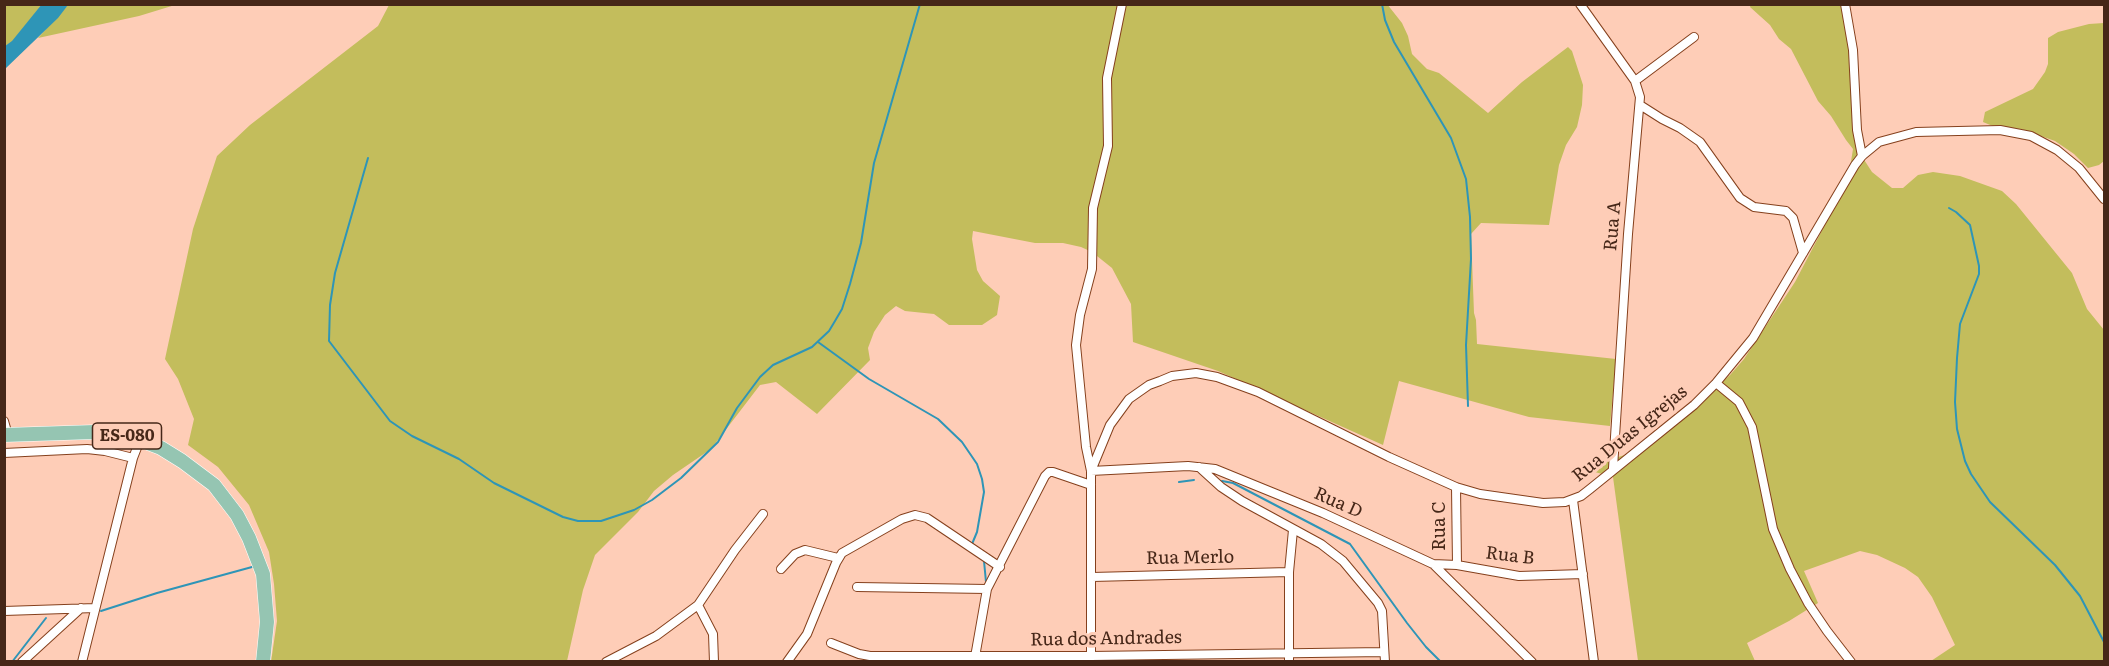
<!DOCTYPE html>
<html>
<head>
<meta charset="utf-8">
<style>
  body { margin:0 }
  #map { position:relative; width:2109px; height:666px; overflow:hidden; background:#fecdb7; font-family:Literata,serif }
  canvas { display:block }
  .frame { position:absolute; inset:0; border:6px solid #462718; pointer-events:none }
</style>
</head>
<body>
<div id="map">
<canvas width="2109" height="666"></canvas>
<div class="frame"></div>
</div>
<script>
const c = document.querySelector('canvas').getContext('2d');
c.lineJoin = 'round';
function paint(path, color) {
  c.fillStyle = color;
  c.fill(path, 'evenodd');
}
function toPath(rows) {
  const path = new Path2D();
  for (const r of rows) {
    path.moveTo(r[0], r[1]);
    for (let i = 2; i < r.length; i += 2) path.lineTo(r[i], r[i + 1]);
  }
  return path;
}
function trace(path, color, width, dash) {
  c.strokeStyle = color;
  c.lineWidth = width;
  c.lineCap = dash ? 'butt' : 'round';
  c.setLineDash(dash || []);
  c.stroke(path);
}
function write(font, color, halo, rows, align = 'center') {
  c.font = font + ' Literata,serif';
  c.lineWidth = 6;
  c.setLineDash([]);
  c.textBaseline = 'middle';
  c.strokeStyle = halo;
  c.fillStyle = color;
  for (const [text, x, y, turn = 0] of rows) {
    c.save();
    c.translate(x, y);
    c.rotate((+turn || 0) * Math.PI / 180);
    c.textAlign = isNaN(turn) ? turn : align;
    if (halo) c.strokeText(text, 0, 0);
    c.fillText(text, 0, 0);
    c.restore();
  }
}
paint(toPath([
  [1387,4,1402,23,1408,36,1412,54,1427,69,1439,73,1488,113,1522,82,1568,47,1572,51,1583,85,1582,105,1577,127,1566,145,1559,165,1549,225,1481,223,1471,234,1474,313,1476,320,1477,344,1616,359,1610,426,1529,417,1399,381,1383,445,1218,371,1133,342,1131,304,1112,268,1092,252,1081,247,1063,243,1035,243,973,231,972,239,977,270,983,281,1000,296,997,315,982,325,949,325,934,314,905,311,896,306,885,315,874,332,868,348,870,360,817,414,776,382,760,385,711,449,673,475,654,491,638,512,595,555,583,590,567,661,271,662,277,621,274,584,269,552,249,505,218,467,188,445,194,419,178,379,165,359,193,229,217,156,250,125,378,26,389,5],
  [1751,4,1843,5,1849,36,1859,152,1872,172,1892,188,1903,188,1918,175,1933,172,1960,176,2002,191,2016,204,2072,273,2087,309,2104,330,2104,661,1931,661,1955,645,1932,597,1918,577,1905,568,1877,555,1860,551,1804,571,1818,603,1789,621,1747,643,1755,661,1638,661,1613,477,1595,472,1609,460,1640,450,1650,444,1685,417,1730,375,1744,359,1795,282,1829,217,1849,174,1853,149,1846,140,1831,116,1818,101,1791,49,1779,39,1770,25,1750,7],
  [5,5,42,5,12,42,5,46],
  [68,5,175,5,139,16,38,38],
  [2104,23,2104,161,2099,165,2088,168,2074,154,2055,141,2021,129,1995,127,1983,122,1985,112,2033,89,2045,72,2048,64,2048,38,2058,32,2089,24]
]), '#c3bd5c');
paint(toPath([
  [42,4,68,5,58,18,5,69,5,46,12,41]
]), '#2e95b7');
trace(toPath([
  [1382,4,1385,20,1394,42,1451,138,1466,179,1470,217,1471,259,1466,345,1468,406],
  [368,158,335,273,330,305,329,341,390,421,412,436,459,459,494,483,563,517,578,521,601,521,634,510,652,500,681,478,718,442,737,408,760,377,773,365,812,347,829,331,835,321,842,309,850,284,861,243,874,163,920,4],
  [1949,208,1956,212,1970,225,1979,266,1979,274,1960,324,1957,358,1955,402,1957,429,1965,461,1971,474,1990,502,2055,565,2080,596,2104,642],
  [818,342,869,379,938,419,962,442,977,464,982,479,984,492,977,532,972,544],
  [1222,481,1233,483,1350,544,1407,623,1426,647,1441,662],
  [1179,482,1194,480],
  [984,561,986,582],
  [101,611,157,593,252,567],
  [12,662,46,618]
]), '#2e95b7', 2);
const street = toPath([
  [1580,4,1635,81,1640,97,1628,234,1613,468],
  [1845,4,1853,50,1857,130,1862,156],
  [1635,81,1694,37],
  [1640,105,1662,119,1680,128,1700,142,1740,198,1754,207,1786,211,1793,218,1803,253],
  [1716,383,1739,402,1752,427,1773,529,1790,569,1808,603,1827,631,1851,662],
  [4,421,8,435],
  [4,453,87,449,105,451,133,458],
  [1199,467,1221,487,1242,501,1321,544,1343,561,1378,603,1382,611,1385,662],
  [1091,471,1110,425,1129,399,1149,385,1160,381,1172,376,1196,373,1217,377,1258,392,1389,457,1456,487,1480,494,1543,503,1565,502,1581,496,1590,489,1694,405,1716,383,1753,338,1855,165,1862,156,1879,142,1916,132,2000,130,2031,136,2057,150,2079,168,2104,199],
  [1091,471,1188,466,1215,469,1323,513,1433,564,1532,662],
  [1456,487,1457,565],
  [1573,500,1594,662],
  [1433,564,1457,565,1519,576,1583,574],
  [781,569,795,554,805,550,838,558],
  [1092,577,1289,572],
  [857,587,987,589],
  [698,605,713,634,714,662],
  [4,611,95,608],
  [831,643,859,654,870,656,1091,656,1384,652],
  [975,657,987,589,1045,476,1049,472,1053,472,1091,485],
  [22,662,81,608],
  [82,662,133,458,140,440],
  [606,662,656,636,698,605,735,550,763,514],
  [787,662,807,634,836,563,842,553,902,519,915,515,927,518,1000,567],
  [1091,662,1091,471,1086,447,1076,345,1080,315,1092,269,1093,208,1108,146,1107,78,1122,4],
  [1289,662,1289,572,1293,530]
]);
const primary = toPath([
  [4,435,94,432,115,434,140,440,161,448,182,461,214,485,237,515,249,538,263,574,267,622,263,662]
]);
trace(street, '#85401d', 10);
trace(primary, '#fff', 15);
trace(street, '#fff', 8);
trace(primary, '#95c5b2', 14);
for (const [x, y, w] of [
  [127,436,69]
]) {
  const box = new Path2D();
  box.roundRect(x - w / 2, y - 13, w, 26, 4.5);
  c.fillStyle = '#fecdb7';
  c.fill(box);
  trace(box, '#462718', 1.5);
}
write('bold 16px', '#462718', null, [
  ["ES-080",127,436]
]);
write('18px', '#462718', '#fecdb7', [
  ["Rua A",1613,226,-85],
  ["Rua Duas Igrejas",1630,434,-39],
  ["Rua D",1338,503,24],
  ["Rua C",1440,526,-90],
  ["Rua B",1510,556,7],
  ["Rua Merlo",1190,558,-1],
  ["Rua dos Andrades",1106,639,-1]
]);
</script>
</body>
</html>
